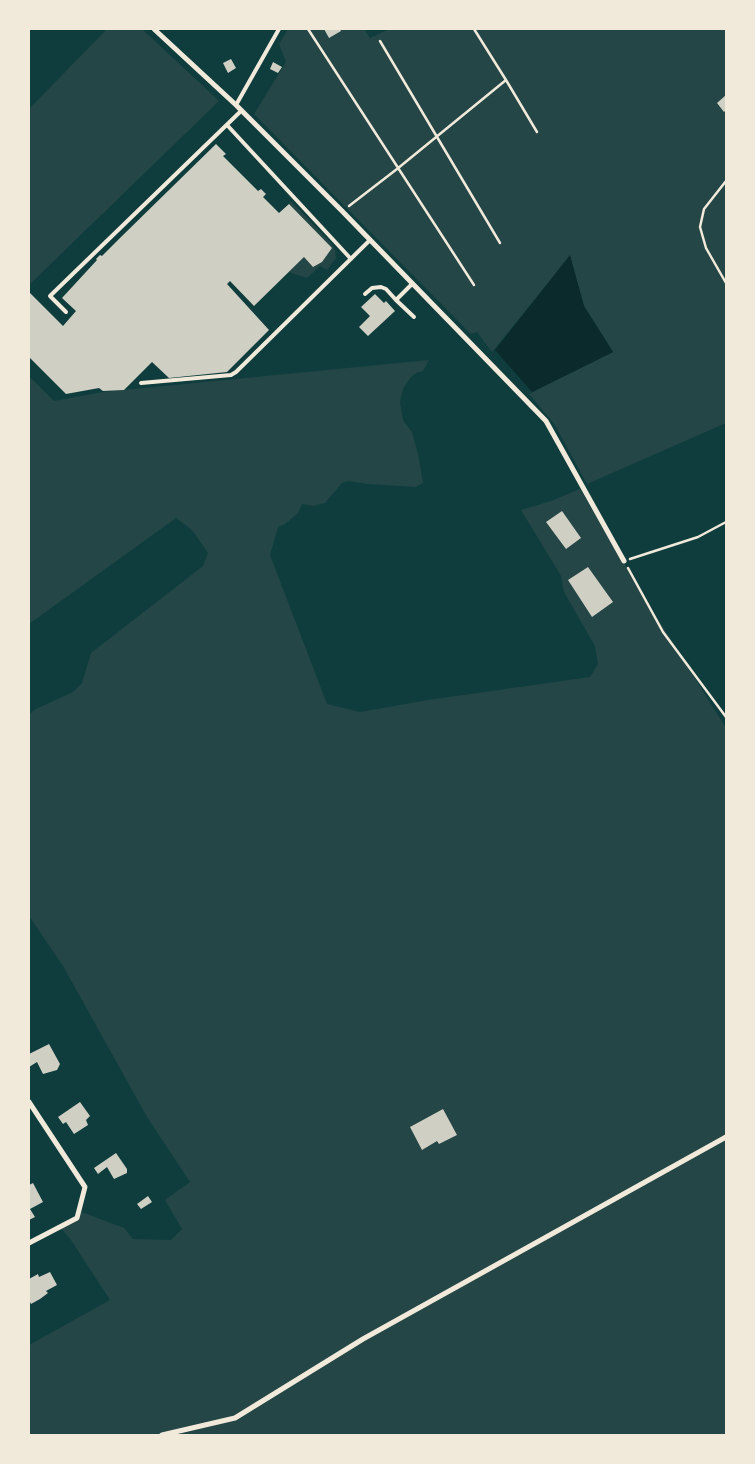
<!DOCTYPE html>
<html>
<head>
<meta charset="utf-8">
<style>
  body { margin:0 }
  #map { position:relative; width:755px; height:1464px; overflow:hidden; background:#0f3d3e; font-family:Inter,sans-serif }
  canvas { display:block }
  .frame { position:absolute; inset:0; border:30px solid #f1e9da; pointer-events:none }
</style>
</head>
<body>
<div id="map">
<canvas width="755" height="1464"></canvas>
<div class="frame"></div>
</div>
<script>
const c = document.querySelector('canvas').getContext('2d');
c.lineJoin = 'round';
function paint(path, color) {
  c.fillStyle = color;
  c.fill(path, 'evenodd');
}
function toPath(rows) {
  const path = new Path2D();
  for (const r of rows) {
    path.moveTo(r[0], r[1]);
    for (let i = 2; i < r.length; i += 2) path.lineTo(r[i], r[i + 1]);
  }
  return path;
}
function trace(path, color, width, dash) {
  c.strokeStyle = color;
  c.lineWidth = width;
  c.lineCap = dash ? 'butt' : 'round';
  c.setLineDash(dash || []);
  c.stroke(path);
}
paint(toPath([
  [107,29,142,29,219,101,29,285,29,109],
  [288,29,364,29,370,38,389,29,726,29,726,423,587,484,555,425,529,394,613,352,584,306,570,256,492,352,477,332,471,334,461,324,254,114,286,62,279,44],
  [291,201,332,244,335,250,336,258,327,270,320,266,307,278,289,272,304,257,313,266,322,262,332,248,289,204],
  [429,360,423,371,416,373,410,378,403,389,400,402,403,420,412,432,418,454,423,483,416,487,368,484,348,481,342,483,325,503,313,506,302,504,298,513,285,524,278,527,270,555,327,704,360,712,428,700,590,677,598,664,595,646,564,592,561,576,521,510,551,501,580,489,640,590,726,728,726,1435,29,1435,29,1345,110,1300,71,1240,60,1227,77,1218,79,1211,124,1228,133,1239,171,1240,182,1229,165,1200,190,1182,147,1117,63,966,29,916,29,714,36,709,73,692,82,683,91,653,203,566,208,553,192,530,176,518,29,624,29,376,54,401,103,392]
]), '#244646');
paint(toPath([
  [570,255,584,306,613,352,532,392,495,350]
]), '#0a2a2b');
paint(toPath([
  [324,29,340,29,341,31,329,38],
  [231,59,236,68,228,73,223,63],
  [273,62,282,67,278,73,270,69],
  [726,95,726,110,724,112,717,103],
  [216,144,226,154,223,156,258,191,261,189,266,194,263,197,279,213,289,204,332,248,322,262,313,267,304,257,254,306,230,281,227,284,269,330,227,372,169,378,152,362,124,390,103,391,99,388,66,394,29,357,29,292,63,326,76,311,62,298,97,260,96,259,100,255,102,256,121,237],
  [375,294,384,303,386,301,395,311,368,336,359,327,370,316,361,307],
  [562,511,581,538,566,549,546,522],
  [588,567,613,602,592,617,568,580],
  [49,1044,60,1064,57,1070,43,1074,37,1062,29,1067,29,1054],
  [80,1102,90,1116,86,1120,88,1125,74,1134,66,1122,63,1124,58,1117],
  [443,1109,457,1135,439,1144,437,1141,422,1150,410,1127],
  [116,1153,127,1169,127,1173,114,1179,107,1167,98,1174,94,1168],
  [33,1183,43,1202,30,1209,35,1217,29,1220,29,1185],
  [148,1196,152,1202,141,1209,137,1204],
  [50,1272,57,1285,46,1291,48,1293,40,1299,31,1304,29,1300,29,1279,38,1274,39,1277]
]), '#cfcfc3');
trace(toPath([
  [308,29,474,285],
  [380,41,500,243],
  [506,80,537,132],
  [726,181,704,209,700,227,706,248,726,283],
  [349,206,397,169,506,80,474,29],
  [630,559,698,537,726,522],
  [628,568,663,632,726,717]
]), '#f1e9da', 2.5);
trace(toPath([
  [236,105,279,29],
  [227,125,351,259],
  [412,284,396,300,414,317],
  [365,294,372,288,381,287,386,289,396,300],
  [66,312,50,296,241,111],
  [141,383,231,375,236,372,370,240]
]), '#f1e9da', 4);
trace(toPath([
  [154,29,236,105,342,211,546,421,624,561],
  [29,1102,85,1187,77,1218,29,1243],
  [162,1435,235,1418,363,1339,726,1137]
]), '#f1e9da', 5);
</script>
</body>
</html>
